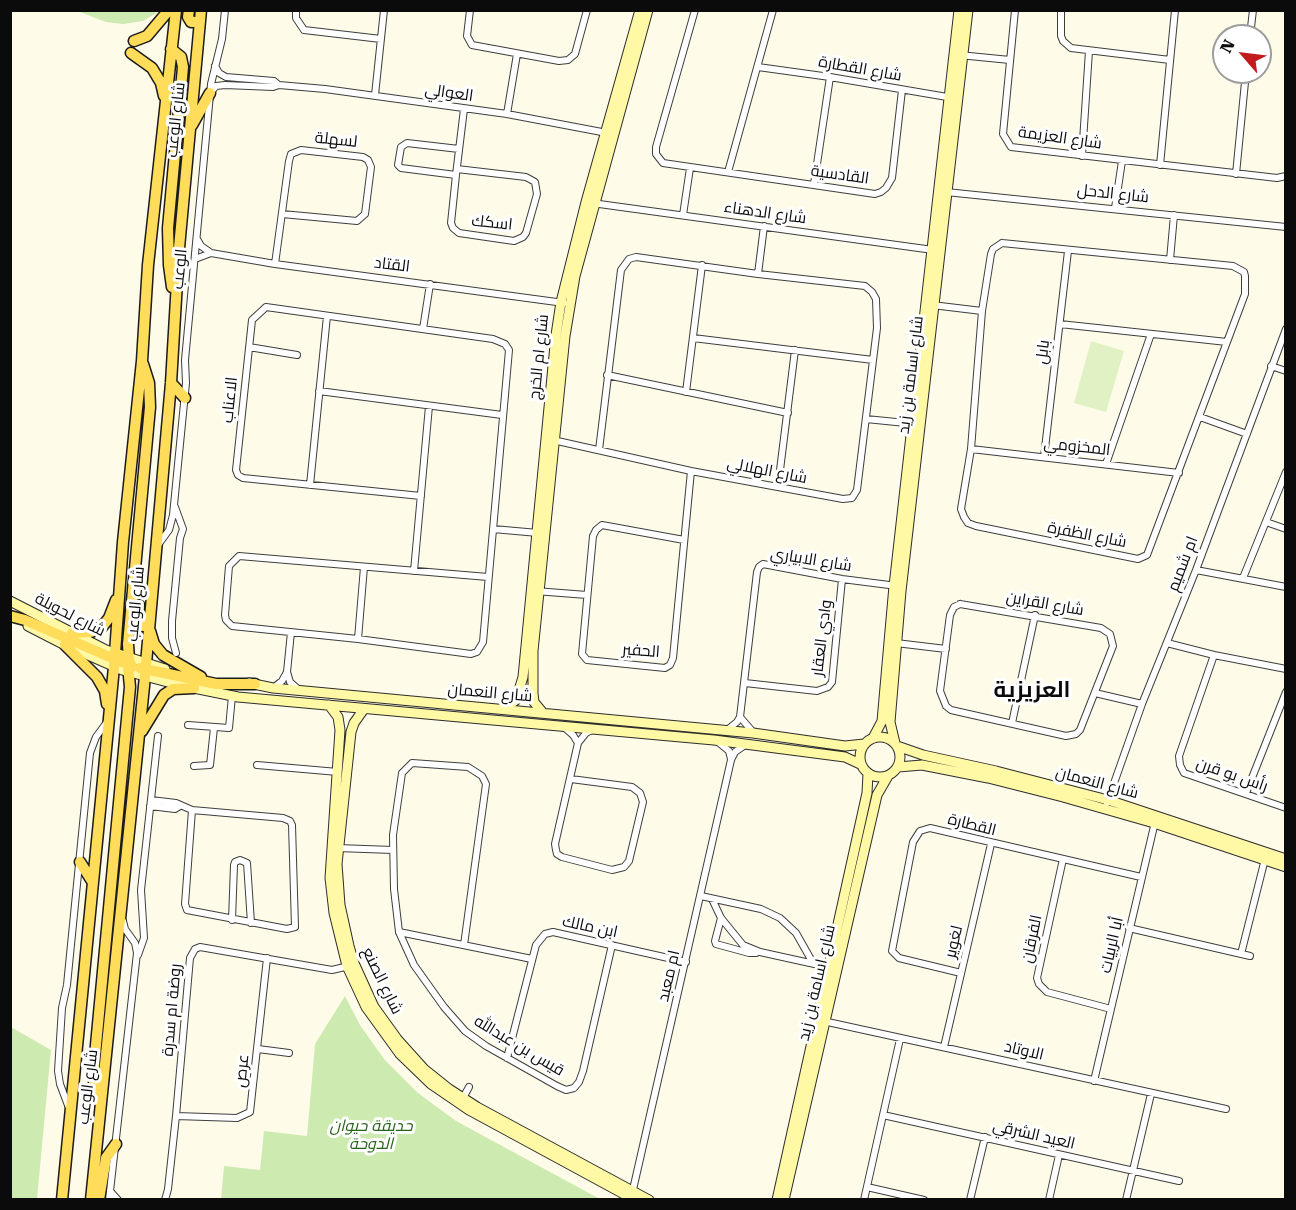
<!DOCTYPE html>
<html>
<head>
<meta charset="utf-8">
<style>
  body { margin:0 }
  #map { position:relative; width:1296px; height:1210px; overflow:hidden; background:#fffbe9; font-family:"Roboto Serif",serif }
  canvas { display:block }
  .frame { position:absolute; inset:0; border:12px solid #0b0b0b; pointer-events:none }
  .north { position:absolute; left:1212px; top:24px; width:60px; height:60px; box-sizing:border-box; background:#fff; border:2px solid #9d9d9d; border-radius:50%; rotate:298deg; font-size:16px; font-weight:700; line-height:24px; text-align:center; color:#0b0b0b }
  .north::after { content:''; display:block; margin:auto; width:21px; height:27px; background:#c21c1f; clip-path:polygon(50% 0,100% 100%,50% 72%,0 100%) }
</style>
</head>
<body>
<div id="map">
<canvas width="1296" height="1210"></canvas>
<div class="frame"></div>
<div class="north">N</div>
</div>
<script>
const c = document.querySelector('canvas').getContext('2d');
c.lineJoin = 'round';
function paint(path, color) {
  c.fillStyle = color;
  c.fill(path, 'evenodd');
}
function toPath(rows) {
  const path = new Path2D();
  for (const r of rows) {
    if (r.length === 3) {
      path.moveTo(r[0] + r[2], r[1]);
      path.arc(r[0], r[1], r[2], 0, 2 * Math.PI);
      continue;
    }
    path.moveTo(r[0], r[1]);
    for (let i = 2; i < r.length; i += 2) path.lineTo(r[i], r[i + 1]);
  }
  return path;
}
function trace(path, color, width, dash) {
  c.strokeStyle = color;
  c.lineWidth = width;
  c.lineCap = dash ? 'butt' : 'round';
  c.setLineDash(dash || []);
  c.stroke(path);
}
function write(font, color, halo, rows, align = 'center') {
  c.font = font + ' "Roboto Serif",Cairo,serif';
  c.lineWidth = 6;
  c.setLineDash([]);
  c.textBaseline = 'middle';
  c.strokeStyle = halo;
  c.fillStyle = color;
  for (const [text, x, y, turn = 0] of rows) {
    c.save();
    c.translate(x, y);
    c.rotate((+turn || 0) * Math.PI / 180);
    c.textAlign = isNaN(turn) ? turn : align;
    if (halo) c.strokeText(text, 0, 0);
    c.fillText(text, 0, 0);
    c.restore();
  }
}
paint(toPath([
  [77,11,160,10,160,11,143,21,123,24,106,22],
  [345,996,360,1025,384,1059,418,1093,456,1121,600,1199,221,1199,224,1166,260,1170,264,1131,307,1136,315,1044],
  [11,1027,51,1050,37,1199,11,1199]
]), '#cdebb1');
paint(toPath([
  [1091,341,1124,351,1106,412,1074,403]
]), '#e0f2c4');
const street = toPath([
  [296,10,296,18,304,30,381,39],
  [470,10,467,36,472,45,559,61,568,60,575,54,587,10],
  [695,10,656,147,656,154,663,163,875,194,881,192,886,188,892,178,902,90],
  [1015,10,1003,134,1011,147,1277,178,1286,176],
  [1061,10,1061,36,1063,41,1071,48,1170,60],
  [1250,36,1253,10],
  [959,55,1010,60],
  [215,66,219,73,226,77,274,81,279,85],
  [758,67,830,77,953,98],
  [211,92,216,86,225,85,273,87,279,85,325,89,507,114,607,133],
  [375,95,384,10],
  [507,114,517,54],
  [1082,156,1089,51],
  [1160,165,1175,10],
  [457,169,526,177,535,182,537,194,526,233,523,237,514,241,459,233,453,228,451,223,456,175,464,109],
  [728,172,773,10],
  [1236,174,1246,72],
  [456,175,401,168,398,165,401,147,407,143,459,149],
  [814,184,830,77],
  [946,192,1286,227],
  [592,203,933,250],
  [1115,208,1122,161],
  [683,215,690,168],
  [197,239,201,246,211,253,275,264,564,303],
  [1002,243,1233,266,1244,272,1245,276,1245,294,1147,555,1138,559,976,526,968,523,964,517,961,509,971,449,982,311,991,254,993,249,1002,243],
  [195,259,211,253],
  [1170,260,1174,215],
  [275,264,289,161,291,154,301,150,363,157,368,160,371,167,365,214,357,221,282,214],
  [758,274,764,226],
  [932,305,982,311],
  [1060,324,1227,342],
  [423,329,430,284],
  [693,338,873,360],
  [249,347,297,355],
  [1271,366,1286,371],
  [607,375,788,413],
  [319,391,502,415],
  [686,392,702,265],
  [1200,417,1247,434],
  [866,419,916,424],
  [553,440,691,471,843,499,852,498,857,490,877,328,876,299,872,292,865,286,758,274,636,257,629,259,621,270,599,450],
  [971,449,1179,473],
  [1044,457,1068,251],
  [1106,464,1151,334],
  [310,485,327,316],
  [778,486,795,350],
  [421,496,243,478,238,475,236,470,252,320,266,307,493,339,505,344,509,350,483,642,477,652,471,654,358,639,232,626,226,620,225,615,229,566,239,556,488,577],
  [175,507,183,529,180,538,172,621,172,638,176,653],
  [1266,522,1286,529],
  [493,529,538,533],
  [684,540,602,525,596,530,593,536,582,654,587,660,665,668,670,665,673,658,691,471],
  [158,545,169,530,173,515,186,383,185,360,211,84,222,39,225,10],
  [1196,570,1286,587],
  [414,571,429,406],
  [1243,578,1286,472],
  [535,591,587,595],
  [960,604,1101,628,1110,634,1113,646,1080,730,1076,734,1066,736,951,710,946,706,940,691,950,615,954,607,960,604],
  [358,639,364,567],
  [896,643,946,649],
  [1167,643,1214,655,1286,669],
  [1214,655,1179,756,1180,765,1184,773,1286,808],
  [287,672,290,682,298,689],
  [745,683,817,691,828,687,832,682,842,579],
  [273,688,282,681,287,672,291,632],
  [1095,693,1142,704],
  [740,717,753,732],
  [1012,723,1035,615],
  [188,725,229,728,232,696],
  [565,728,573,735,578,743],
  [727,730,737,722,740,717,757,572,759,567,763,564,842,579,897,586],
  [718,742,729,751,731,759],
  [257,765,338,772],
  [194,766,210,765,214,728],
  [571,779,632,787,640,793,643,802,629,861,624,867,612,870,562,857,557,854,556,850,555,844,578,743,586,733,592,730],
  [1246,793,1286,692],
  [151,800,176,803,192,810,283,818,290,821,292,825,295,927,287,929,187,910,185,904,192,810],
  [1107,803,1142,704,1196,570,1286,329],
  [150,806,175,809,180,806],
  [337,848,393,850],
  [1063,859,1037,978,1039,984,1047,992,1111,1009],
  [701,896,761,909,780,918,796,933,813,963],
  [712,899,721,918,743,945,760,952,828,967],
  [721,918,715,941,716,944,749,953,756,953],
  [232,920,234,865,235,862,240,860,247,863,251,923],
  [1129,928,1250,956],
  [399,932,532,959],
  [464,945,486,784,482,776,468,767,412,763,402,773,393,835,394,889,399,932,414,965,444,1007,465,1031,486,1046,557,1086,566,1090,574,1088,579,1082,583,1071,612,945],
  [1241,954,1265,859],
  [138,955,144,938,141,890,158,736],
  [961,973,899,958,892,951,913,842,920,831,930,828,1141,877],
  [823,1021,1226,1109],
  [944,1047,991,844],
  [258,1049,289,1053],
  [507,1058,536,945,545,934,553,932,686,962],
  [1094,1081,1155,822],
  [463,1098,469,1087],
  [69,1108,60,1084,58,1071,62,1008,67,985,90,753,96,737,107,722],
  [883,1115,1179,1181],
  [176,1116,237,1118,250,1112,267,958],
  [867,1187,924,1200],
  [110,1191,118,1200],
  [632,1194,731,760,735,752,745,745],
  [109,1200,137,953,135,943,125,929,123,921],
  [165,1200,168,1189,176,1116,190,958,195,949,200,947,332,970,349,966],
  [864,1200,900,1039],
  [970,1200,985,1137],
  [1049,1200,1059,1155],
  [1126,1200,1151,1094]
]);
const secondary = toPath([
  [10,601,106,650,165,669],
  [28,626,65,645,122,670,179,685,238,697,714,740,845,757,860,764],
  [249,683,273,688,753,733,845,746,864,744],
  [329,705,338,717,340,730,330,878,334,913,347,966,366,1007,400,1054,431,1084,469,1110,635,1200],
  [364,709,354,723,351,732,337,864,340,905,349,946,354,963,374,1007,397,1039,424,1069,449,1089,477,1107,649,1200],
  [504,709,516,700,523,677,556,335,561,302,586,202,640,10],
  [543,713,534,702,533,693,533,651,565,336,575,276,648,10],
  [880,757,20],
  [873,738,882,721,894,586,959,10],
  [895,743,890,722,901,591,968,10],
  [897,746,923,755,996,771,1108,800,1286,859],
  [898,767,922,765,988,778,1063,797,1154,823,1286,867],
  [777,1200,867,793,868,774],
  [784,1200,877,795,888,776]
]);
const primary = toPath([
  [189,10,188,17,191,22,200,22],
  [134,41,147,36,169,10],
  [171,49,181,57,183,67,168,228,169,265,172,287],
  [131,53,152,68,161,83,164,96],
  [192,125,210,93],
  [171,383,185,398],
  [139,605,138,625,144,626,149,622],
  [10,616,25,620,121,662],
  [150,631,154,644,163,655,201,677],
  [72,633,91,632,102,627,109,618,116,600],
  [65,645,97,677,105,691,107,704],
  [132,667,129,660,128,644,150,407,149,383,143,364],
  [140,668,216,684,255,684],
  [142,731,164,695,173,689,194,688],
  [80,862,92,881],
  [99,1101,94,1085,94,1066,130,687,128,666,124,659,116,653],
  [62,1200,114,667,123,542,142,361,148,265,176,10],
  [91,1200,144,686,171,383,179,248,201,10],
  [99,1200,106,1158,116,1144]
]);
trace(street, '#3e3e3e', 8);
trace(secondary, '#2d2d2d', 11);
trace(primary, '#1c1c1c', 13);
trace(street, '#fff', 6);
trace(secondary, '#fff8a4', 9);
trace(primary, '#ffdc59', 10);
write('16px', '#0b0b0b', '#fff', [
  ["شارع القطارة",860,69,10],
  ["العوالي",449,93,8],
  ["شارع الوعب",176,120,-84],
  ["شارع العزيمة",1060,138,8],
  ["لسهلة",336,140,6],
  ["القادسية",840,175,8],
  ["شارع الدحل",1113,194,6],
  ["شارع الدهناء",765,213,8],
  ["اسكك",492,223,6],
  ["القتاد",392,265,7],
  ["الوعب",180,269,-84],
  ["بابل",1043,352,-83],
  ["شارع ام الخرج",539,357,-84],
  ["شارع اسامة بن زيد",911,375,-83],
  ["الاعناب",230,400,-84],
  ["المخزومي",1077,447,6],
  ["شارع الهلالي",767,471,11],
  ["شارع الظفرة",1087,535,11],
  ["شارع الابياري",811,560,9],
  ["ام شميم",1183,564,-69],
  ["شارع الوعب",136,604,-85],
  ["شارع القراين",1045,604,10],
  ["شارع لحويلة",70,615,27],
  ["وادي العقار",822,638,-83],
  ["الحفير",641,651,4],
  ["شارع النعمان",490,693,5],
  ["رأس بو قرن",1232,775,19],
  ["شارع النعمان",1097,783,15],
  ["القطارة",972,825,14],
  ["ابن مالك",590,927,12],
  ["الفرقان",1032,939,-78],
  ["لغوير",954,942,-77],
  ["أبا الربيات",1112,945,-77],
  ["ام معبد",669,976,-77],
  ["شارع الصنع",382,981,64],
  ["شارع اسامة بن زيد",817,983,-77],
  ["روضة ام سدرة",172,1010,-85],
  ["قيس بن عبدالله",519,1046,31],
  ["الاوتاد",1024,1051,13],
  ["عرص",242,1071,-84],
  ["شارع الوعب",88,1087,-83],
  ["العيد الشرقي",1034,1135,13]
]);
write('italic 16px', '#266519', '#fff', [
  ["حديقة حيوان",371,1126],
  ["الدوحة",371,1144]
]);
write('bold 22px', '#0b0b0b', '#fff', [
  ["العزيزية",1032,691]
]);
</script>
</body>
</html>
